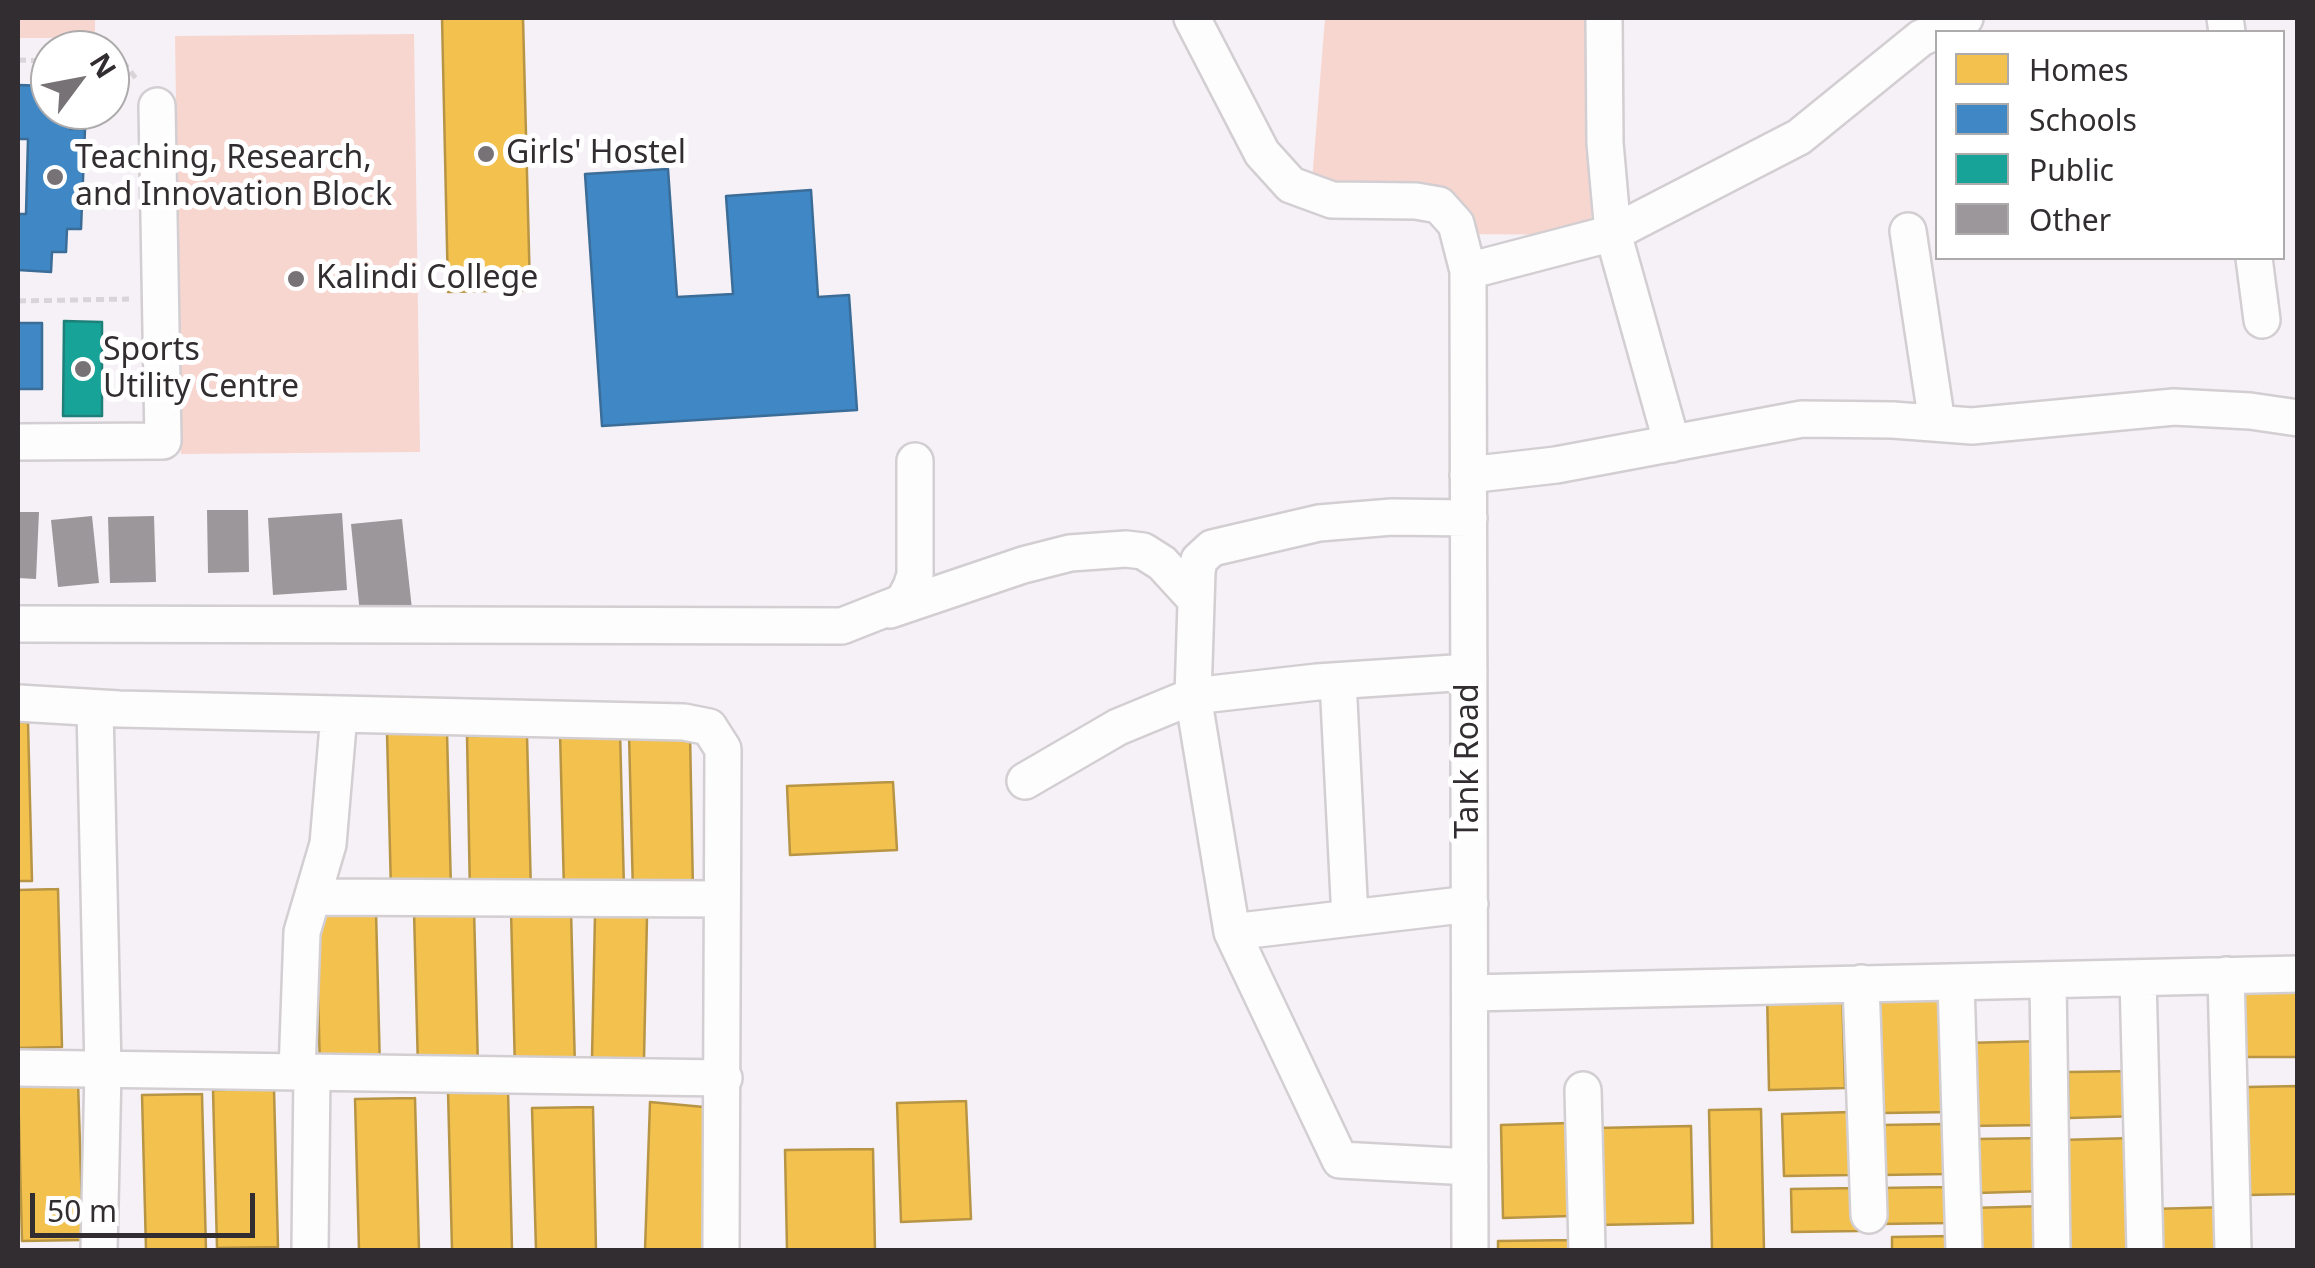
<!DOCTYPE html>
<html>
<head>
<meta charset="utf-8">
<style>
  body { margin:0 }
  #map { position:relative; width:2315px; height:1268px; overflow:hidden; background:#f6f1f6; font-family:"Noto Sans",sans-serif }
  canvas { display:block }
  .frame { position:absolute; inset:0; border:20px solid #312d30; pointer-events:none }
  .legend { position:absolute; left:1935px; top:30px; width:350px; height:230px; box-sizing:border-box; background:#fff; border:2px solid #adabac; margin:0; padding:12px 18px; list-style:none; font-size:30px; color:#312d30 }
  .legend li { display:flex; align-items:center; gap:20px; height:50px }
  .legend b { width:50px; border:2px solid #adabac }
  .north { position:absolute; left:30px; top:30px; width:100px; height:100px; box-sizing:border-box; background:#fff; border:2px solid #adabac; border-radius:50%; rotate:58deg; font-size:28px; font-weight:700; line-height:40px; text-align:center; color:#312d30 }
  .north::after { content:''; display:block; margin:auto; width:35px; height:45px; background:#767275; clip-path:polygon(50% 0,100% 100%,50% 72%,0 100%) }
  .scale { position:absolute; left:30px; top:1193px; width:225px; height:45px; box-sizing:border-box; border:5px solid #312d30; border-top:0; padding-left:12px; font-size:30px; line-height:35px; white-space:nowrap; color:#312d30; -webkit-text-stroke:8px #fff; paint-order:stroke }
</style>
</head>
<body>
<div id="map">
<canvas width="2315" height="1268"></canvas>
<div class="frame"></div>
<ul class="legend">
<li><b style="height:28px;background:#f2c14e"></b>Homes</li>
<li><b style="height:28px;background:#3f88c5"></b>Schools</li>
<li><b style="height:28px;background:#17a398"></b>Public</li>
<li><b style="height:28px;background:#9b979a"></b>Other</li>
</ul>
<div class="north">N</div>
<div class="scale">50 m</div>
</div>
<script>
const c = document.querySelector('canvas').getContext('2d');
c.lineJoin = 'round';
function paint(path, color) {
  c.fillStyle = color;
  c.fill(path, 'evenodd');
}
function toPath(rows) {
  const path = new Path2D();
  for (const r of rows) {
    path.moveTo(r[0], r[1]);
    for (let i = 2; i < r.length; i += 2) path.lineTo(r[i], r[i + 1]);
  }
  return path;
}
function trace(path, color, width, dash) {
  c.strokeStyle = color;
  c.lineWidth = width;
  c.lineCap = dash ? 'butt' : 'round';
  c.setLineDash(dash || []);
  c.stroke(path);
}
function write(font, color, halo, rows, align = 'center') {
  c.font = font + ' "Noto Sans",sans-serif';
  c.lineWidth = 10;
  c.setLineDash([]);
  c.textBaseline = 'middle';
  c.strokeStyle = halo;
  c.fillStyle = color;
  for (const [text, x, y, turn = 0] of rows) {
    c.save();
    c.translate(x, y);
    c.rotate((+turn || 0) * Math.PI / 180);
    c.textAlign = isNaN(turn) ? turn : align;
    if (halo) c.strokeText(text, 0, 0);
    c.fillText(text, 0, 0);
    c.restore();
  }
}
paint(toPath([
  [18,18,95,18,95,38,18,38],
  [1325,18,1606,18,1590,235,1453,234,1442,205,1311,193],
  [414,34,420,452,181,454,175,36]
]), '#f8d6d0');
const homes = toPath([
  [442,18,523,18,530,290,448,292,442,18],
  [18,722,28,722,32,881,18,881,18,722],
  [620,731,624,889,564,891,560,732,620,731],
  [447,732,451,890,391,891,387,733,447,732],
  [690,733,693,892,633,893,629,734,690,733],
  [527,735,531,893,470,895,467,736,527,735],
  [893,782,897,850,790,855,787,786,893,782],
  [58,889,62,1047,18,1048,18,890,58,889],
  [474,909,478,1068,418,1069,414,911,474,909],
  [571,910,575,1069,515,1070,511,911,571,910],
  [376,911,380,1070,320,1070,316,912,376,911],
  [595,915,647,917,644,1059,592,1058,595,915],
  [2243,978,2298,978,2298,1057,2242,1057,2243,978],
  [1842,989,1845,1088,1769,1090,1767,991,1842,989],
  [1951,996,1954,1112,1883,1113,1880,997,1951,996],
  [2044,1041,2046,1125,1966,1126,1964,1043,2044,1041],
  [2139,1071,2140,1116,2069,1118,2068,1072,2139,1071],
  [78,1081,83,1240,22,1241,18,1083,78,1081],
  [2298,1086,2298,1194,2248,1195,2247,1087,2298,1086],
  [274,1089,278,1247,217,1248,213,1090,274,1089],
  [508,1090,512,1249,452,1250,448,1091,508,1090],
  [202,1094,206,1250,146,1250,142,1095,202,1094],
  [415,1098,419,1250,359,1250,355,1099,415,1098],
  [966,1101,971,1219,901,1222,897,1103,966,1101],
  [650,1102,704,1107,705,1250,645,1250,650,1102],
  [593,1107,596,1250,536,1250,532,1108,593,1107],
  [1761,1109,1764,1250,1712,1250,1709,1110,1761,1109],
  [1851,1112,1852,1175,1784,1176,1782,1114,1851,1112],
  [1569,1123,1571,1216,1503,1218,1501,1125,1569,1123],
  [1948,1124,1948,1174,1881,1175,1880,1125,1948,1124],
  [1691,1126,1693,1223,1598,1225,1596,1128,1691,1126],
  [2045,1138,2046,1191,1977,1193,1976,1139,2045,1138],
  [2134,1138,2137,1250,2063,1250,2060,1140,2134,1138],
  [873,1149,875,1250,787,1250,785,1150,873,1149],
  [1949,1187,1951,1223,1880,1224,1879,1188,1949,1187],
  [1858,1188,1859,1231,1792,1232,1791,1189,1858,1188],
  [2046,1206,2047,1250,1971,1250,1970,1208,2046,1206],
  [2230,1207,2231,1250,2151,1250,2150,1209,2230,1207],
  [1953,1236,1953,1250,1892,1250,1892,1237,1953,1236],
  [1572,1240,1573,1250,1498,1250,1498,1241,1572,1240]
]);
paint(homes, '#f2c14e');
trace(homes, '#b89545', 2.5);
const schools = toPath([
  [18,85,50,86,50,110,70,110,70,129,85,129,81,229,67,229,66,252,52,252,51,272,18,270,18,214,26,214,28,139,18,139,18,85],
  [668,169,677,297,733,294,726,196,811,190,818,297,849,295,857,410,602,426,585,174,668,169],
  [18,323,42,323,42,389,18,389,18,323]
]);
paint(schools, '#3f88c5');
trace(schools, '#3b6d98', 2.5);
const public = toPath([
  [64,321,102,322,102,416,63,416,64,321]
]);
paint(public, '#17a398');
trace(public, '#1f8079', 2.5);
paint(toPath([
  [207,510,248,510,249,572,208,573],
  [18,512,39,512,36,579,18,578],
  [342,513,347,590,273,595,268,518],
  [92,516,99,583,58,587,51,520],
  [154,516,156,582,110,583,108,517],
  [402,519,412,609,360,614,351,524]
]), '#9b979a');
const minor = toPath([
  [1192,18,1262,153,1291,185,1332,200,1416,201,1439,205,1456,224,1468,271,1470,1250],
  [1604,18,1605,143,1613,233,1672,444],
  [2225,18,2227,32],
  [1908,231,1937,423],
  [2254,258,2262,320],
  [1468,271,1613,233,1799,137,1921,38,1965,18],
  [18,442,163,441,157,106],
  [1468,475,1556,465,1802,419,1893,420,1972,426,2174,407,2250,411,2298,418],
  [1469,518,1392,517,1319,523,1212,548,1199,560,1197,572,1193,696,1232,932,1340,1160,1470,1167],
  [890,610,1023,565,1070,553,1126,549,1143,551,1162,563,1196,600],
  [18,624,842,626,903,602,911,587,915,575,915,461],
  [1338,681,1350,918],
  [18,703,119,709,339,714],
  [95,708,103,1070,99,1250],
  [1025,781,1118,727,1193,696,1317,682,1469,672],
  [313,897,722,899],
  [1232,932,1470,904],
  [2226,975,2233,1250],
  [2138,978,2145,1250],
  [2048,981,2052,1250],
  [1956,982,1964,1250],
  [1861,983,1869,1215],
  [1470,993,2298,974],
  [18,1068,724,1078],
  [297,1072,302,932,328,844,339,714,684,722,709,727,723,749,721,1250],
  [1583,1090,1587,1250],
  [310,1250,312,1072]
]);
trace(minor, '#d2ced1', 40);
trace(toPath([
  [18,60,50,61],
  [110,61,123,61,137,80],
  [18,301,129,299]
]), '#d7d5d7', 5, [8, 5]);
trace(minor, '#fefdfe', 35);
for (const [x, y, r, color] of [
  [486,154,10,"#767275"],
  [55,177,10,"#767275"],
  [296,279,10,"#767275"],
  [83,369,10,"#767275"]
]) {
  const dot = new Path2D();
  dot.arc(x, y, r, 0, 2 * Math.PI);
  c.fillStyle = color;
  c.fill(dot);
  trace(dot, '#fff', 4);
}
write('32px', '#312d30', '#fff', [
  ["Girls' Hostel",506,154],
  ["Teaching, Research,",75,159],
  ["and Innovation Block",75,196],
  ["Kalindi College",316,279],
  ["Sports",103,351],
  ["Utility Centre",103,388]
], 'left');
write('32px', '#312d30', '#fff', [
  ["Tank Road",1469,761,-90]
]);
</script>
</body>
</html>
